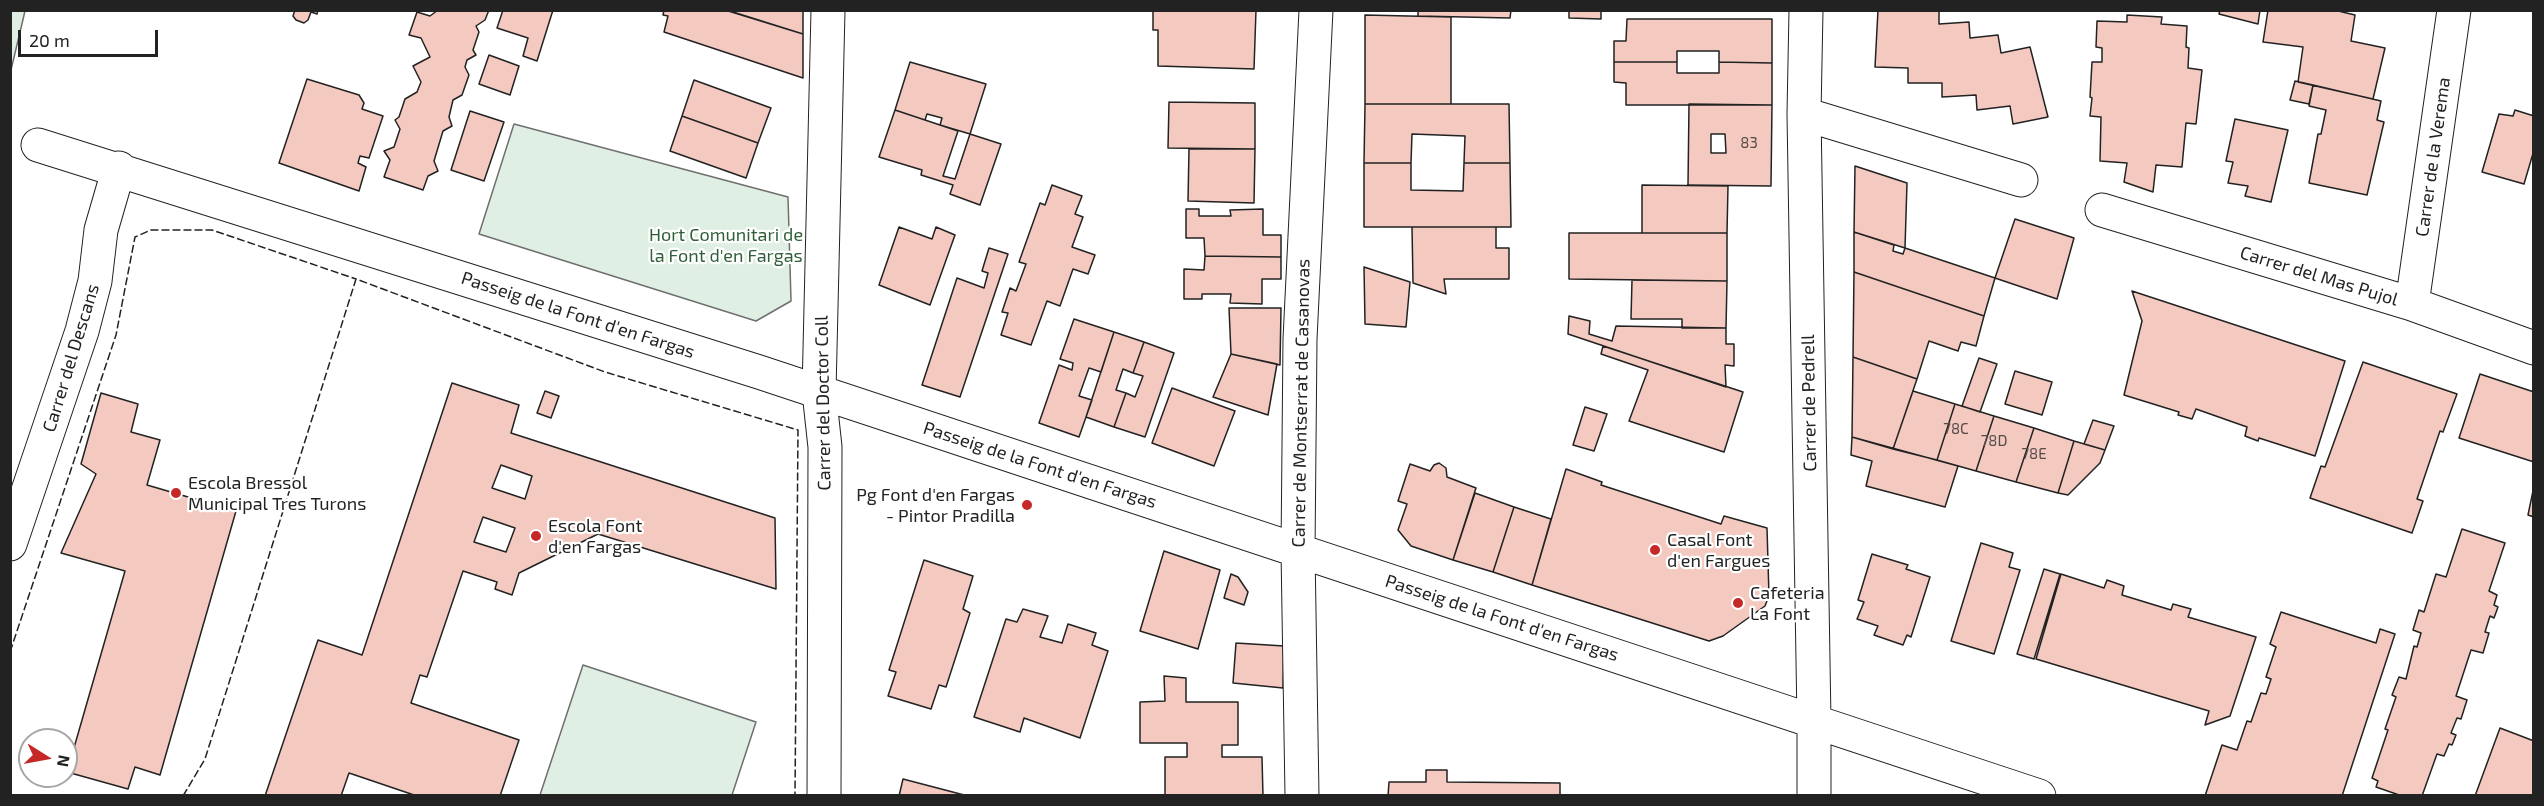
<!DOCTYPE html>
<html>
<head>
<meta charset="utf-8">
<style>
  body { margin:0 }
  #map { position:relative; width:2544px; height:806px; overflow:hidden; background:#fff; font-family:"Exo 2",sans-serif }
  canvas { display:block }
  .frame { position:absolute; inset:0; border:12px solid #222; pointer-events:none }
  .north { position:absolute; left:18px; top:728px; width:60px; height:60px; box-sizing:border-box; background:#fff; border:2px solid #a7a7a7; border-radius:50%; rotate:101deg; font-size:16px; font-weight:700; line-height:24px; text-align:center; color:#222 }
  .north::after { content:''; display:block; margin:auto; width:21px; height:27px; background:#c62828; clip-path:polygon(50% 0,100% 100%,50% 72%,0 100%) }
  .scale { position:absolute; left:18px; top:30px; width:140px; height:27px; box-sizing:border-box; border:3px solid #222; border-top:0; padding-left:8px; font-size:18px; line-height:21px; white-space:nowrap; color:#222; -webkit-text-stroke:4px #fff; paint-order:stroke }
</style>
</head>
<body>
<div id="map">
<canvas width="2544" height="806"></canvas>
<div class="frame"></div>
<div class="north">N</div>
<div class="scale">20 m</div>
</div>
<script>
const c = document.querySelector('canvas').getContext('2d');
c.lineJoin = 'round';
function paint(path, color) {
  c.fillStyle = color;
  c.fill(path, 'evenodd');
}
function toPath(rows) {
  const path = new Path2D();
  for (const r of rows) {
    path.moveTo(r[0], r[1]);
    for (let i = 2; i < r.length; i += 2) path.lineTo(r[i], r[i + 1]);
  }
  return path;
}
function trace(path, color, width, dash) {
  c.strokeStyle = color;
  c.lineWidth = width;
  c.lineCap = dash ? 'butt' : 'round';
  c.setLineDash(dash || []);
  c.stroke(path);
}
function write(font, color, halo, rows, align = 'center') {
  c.font = font + ' "Exo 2",sans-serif';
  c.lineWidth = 4.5;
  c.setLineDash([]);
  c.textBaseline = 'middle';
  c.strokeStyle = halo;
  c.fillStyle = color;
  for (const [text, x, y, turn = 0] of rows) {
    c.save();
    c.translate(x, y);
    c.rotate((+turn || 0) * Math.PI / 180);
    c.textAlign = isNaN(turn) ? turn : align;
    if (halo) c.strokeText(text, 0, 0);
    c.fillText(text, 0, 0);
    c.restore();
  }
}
const green = toPath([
  [11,10,25,11,11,70,10,11,11,10],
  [514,124,788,197,791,301,756,321,479,234,514,124],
  [583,665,756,722,732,795,540,795,583,665]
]);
paint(green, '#e0efe3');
trace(green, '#6f6f6f', 1.5);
const building = toPath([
  [295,10,318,10,317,14,311,12,308,20,304,23,296,20,293,16,295,10],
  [438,10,489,10,485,20,476,26,479,32,473,50,476,55,467,60,465,67,469,75,462,95,453,100,449,117,452,126,443,131,434,161,438,171,428,176,423,190,384,177,390,160,384,151,394,147,400,129,395,120,399,117,405,99,417,92,421,82,413,66,430,57,421,38,409,35,417,12,430,16,438,10],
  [503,10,553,10,537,61,523,56,528,38,497,28,503,10],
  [664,10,725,10,803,34,803,78,664,32,668,16,663,15,664,10],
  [733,10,803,10,803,34,733,12,733,10],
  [1153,10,1256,10,1254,69,1158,66,1158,30,1153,30,1153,10],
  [1418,10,1511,10,1510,18,1418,16,1418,10],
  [1569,10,1601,10,1601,19,1569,18,1569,10],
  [1878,10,1939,10,1939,24,1969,22,1970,38,1998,35,2001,53,2030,47,2048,117,2013,124,2010,106,1977,110,1976,95,1942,97,1942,83,1908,83,1908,68,1875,67,1878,10],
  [2220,10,2260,10,2258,24,2219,14,2220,10],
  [2268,10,2334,10,2355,15,2351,41,2385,48,2373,99,2298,82,2303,47,2263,42,2268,10],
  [1365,15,1451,17,1451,104,1365,104,1365,15],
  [2127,15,2162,17,2161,24,2187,26,2186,47,2189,48,2188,68,2202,70,2196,124,2186,123,2182,167,2156,165,2153,192,2124,182,2127,163,2100,161,2101,117,2090,116,2092,98,2090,97,2092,62,2102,62,2102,48,2096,47,2097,21,2127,22,2127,15],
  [1627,19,1772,19,1772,63,1719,62,1719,51,1677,51,1677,62,1614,62,1614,41,1626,41,1627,19],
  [489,55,519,66,510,95,479,84,489,55],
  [910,62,986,84,970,134,940,125,942,118,927,114,925,120,895,110,910,62],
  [1614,62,1677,62,1677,73,1719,73,1719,62,1772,63,1772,105,1626,105,1626,83,1614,82,1614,62],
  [307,79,359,95,364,103,362,109,383,116,369,158,360,156,358,163,366,167,359,191,279,163,307,79],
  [694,80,771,108,758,143,682,116,694,80],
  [2295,81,2313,85,2309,104,2290,100,2295,81],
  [2313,85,2381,101,2377,120,2384,122,2367,195,2309,183,2318,134,2321,134,2326,110,2309,106,2313,85],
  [1169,102,1255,103,1255,149,1168,148,1169,102],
  [1365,104,1509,104,1510,163,1464,163,1465,136,1412,134,1411,163,1364,163,1365,104],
  [1689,104,1772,105,1771,186,1688,185,1689,104],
  [1711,134,1725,134,1726,153,1711,153,1711,134],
  [895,110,958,131,943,176,955,179,970,134,1001,144,980,205,950,194,953,185,921,175,922,170,879,157,895,110],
  [2515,110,2534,116,2534,150,2524,184,2482,172,2499,114,2513,116,2515,110],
  [470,111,504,122,484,181,451,170,470,111],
  [682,116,758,143,746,178,670,151,682,116],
  [2235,119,2288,130,2271,202,2245,196,2248,186,2228,183,2233,162,2226,161,2235,119],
  [1189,149,1255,149,1254,203,1188,201,1189,149],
  [1364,163,1411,163,1411,190,1463,191,1464,163,1510,163,1511,227,1364,227,1364,163],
  [1855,166,1907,183,1905,248,1854,232,1855,166],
  [1052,185,1082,196,1075,214,1083,217,1072,247,1095,255,1088,274,1073,269,1060,306,1047,301,1031,345,1001,335,1008,313,1002,312,1010,288,1016,291,1026,264,1019,262,1040,203,1045,205,1052,185],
  [1642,185,1728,186,1727,233,1642,233,1642,185],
  [1186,209,1199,209,1199,216,1231,216,1230,210,1263,209,1263,235,1281,235,1281,257,1205,256,1204,238,1186,238,1186,209],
  [2015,219,2074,238,2057,299,1995,278,2015,219],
  [899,227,932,239,936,227,955,235,930,305,879,285,899,227],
  [1412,227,1496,227,1496,248,1509,248,1509,279,1444,279,1446,294,1413,283,1412,227],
  [1854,232,1894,245,1893,251,1903,254,1905,248,1995,278,1984,316,1854,272,1854,232],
  [1569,233,1727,233,1727,281,1569,279,1569,233],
  [989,248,1008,254,960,397,922,385,957,278,984,288,988,273,982,271,989,248],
  [1205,256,1281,257,1281,279,1262,279,1262,304,1230,303,1231,294,1202,294,1202,299,1184,299,1184,269,1204,270,1205,256],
  [1364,267,1410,282,1406,327,1365,324,1364,267],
  [1854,272,1984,316,1976,346,1961,342,1958,351,1929,341,1917,379,1853,357,1854,272],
  [1632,280,1727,281,1726,328,1682,328,1682,319,1631,319,1632,280],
  [2132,291,2345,361,2315,456,2259,438,2258,441,2245,436,2247,427,2196,409,2192,419,2178,415,2179,412,2124,395,2142,321,2132,291],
  [1229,308,1281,308,1280,365,1231,354,1229,308],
  [1569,316,1590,321,1589,334,1612,341,1616,326,1726,328,1726,344,1734,344,1734,366,1725,365,1726,387,1568,334,1569,316],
  [1074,319,1114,332,1101,372,1089,368,1079,396,1092,400,1079,437,1039,423,1059,365,1072,370,1073,363,1060,359,1074,319],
  [1114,332,1144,342,1133,373,1123,369,1116,390,1126,393,1114,427,1086,417,1114,332],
  [1144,342,1174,353,1145,437,1114,427,1126,393,1135,397,1143,376,1133,373,1144,342],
  [1603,346,1743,392,1724,452,1629,421,1648,370,1601,354,1603,346],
  [1231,354,1277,364,1268,415,1213,397,1231,354],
  [1853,357,1917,379,1893,449,1852,437,1853,357],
  [1979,358,1997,364,1980,412,1962,406,1979,358],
  [2363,362,2457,394,2443,432,2440,431,2417,499,2423,501,2412,533,2310,498,2321,466,2325,467,2363,362],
  [2015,371,2052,382,2042,415,2005,404,2015,371],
  [2480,374,2534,392,2534,462,2459,438,2480,374],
  [452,383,519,405,511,433,775,518,776,589,598,534,519,573,512,595,495,589,497,582,463,571,427,677,420,675,411,703,519,740,500,796,417,796,349,773,341,796,265,796,318,640,362,655,452,383],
  [501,465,532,476,525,499,492,488,501,465],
  [483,517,515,528,506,552,474,542,483,517],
  [1172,388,1235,411,1214,466,1152,443,1172,388],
  [545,391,559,396,551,418,537,413,545,391],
  [1913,391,1955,404,1937,460,1893,449,1913,391],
  [101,393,138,404,131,432,160,440,147,485,236,511,160,775,135,767,128,789,67,772,125,571,61,553,96,474,81,464,101,393],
  [1955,404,1994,416,1976,471,1937,460,1955,404],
  [1585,407,1607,414,1594,451,1573,445,1585,407],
  [1994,416,2034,428,2016,482,1976,471,1994,416],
  [2093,420,2114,426,2105,450,2084,444,2093,420],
  [2034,428,2074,441,2058,493,2016,482,2034,428],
  [1852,437,1958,466,1945,507,1866,486,1872,461,1851,455,1852,437],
  [2074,441,2105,450,2100,463,2068,495,2058,493,2074,441],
  [1439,463,1446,468,1447,477,1476,488,1453,560,1411,546,1398,530,1407,504,1398,501,1410,464,1430,471,1434,465,1439,463],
  [1566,469,1602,482,1601,485,1721,524,1724,516,1767,528,1769,596,1765,606,1723,636,1709,641,1532,585,1566,469],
  [2534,486,2534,517,2528,515,2534,486],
  [1475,493,1514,507,1493,572,1453,560,1475,493],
  [1514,507,1551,519,1532,585,1493,572,1514,507],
  [2462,529,2505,543,2489,591,2497,595,2494,605,2498,607,2494,618,2490,616,2485,632,2489,633,2483,653,2471,650,2456,696,2467,700,2461,719,2457,718,2451,733,2456,735,2452,745,2449,744,2444,756,2437,754,2422,796,2402,796,2376,787,2378,781,2372,778,2388,730,2385,729,2396,697,2392,695,2399,677,2406,679,2414,646,2417,647,2421,633,2413,630,2419,610,2424,612,2436,574,2446,577,2462,529],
  [1981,543,2013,553,2009,567,2020,570,1994,654,1951,641,1981,543],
  [1164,551,1220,570,1198,649,1140,631,1164,551],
  [1872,554,1908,565,1906,569,1930,577,1911,637,1907,635,1903,645,1874,635,1878,626,1857,619,1864,602,1858,600,1872,554],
  [924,560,973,576,963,609,970,613,946,687,939,685,931,709,888,696,896,672,889,670,924,560],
  [2044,569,2060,574,2034,659,2017,654,2044,569],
  [1231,574,1238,577,1248,592,1244,605,1224,598,1231,574],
  [2061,574,2104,588,2107,580,2124,586,2122,595,2171,610,2173,604,2191,609,2188,617,2256,637,2230,716,2205,725,2209,711,2036,659,2061,574],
  [1023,609,1048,616,1040,637,1062,643,1068,624,1096,633,1092,645,1108,651,1080,738,1024,718,1020,732,974,717,1006,619,1017,622,1023,609],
  [2281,612,2376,643,2380,629,2395,634,2342,796,2205,796,2222,745,2237,750,2247,721,2251,722,2261,693,2266,694,2271,679,2266,677,2276,647,2270,644,2281,612],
  [1236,643,1284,646,1283,688,1233,683,1236,643],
  [1164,676,1186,678,1186,702,1238,702,1238,745,1222,745,1222,757,1262,757,1263,796,1165,796,1165,757,1187,757,1187,743,1140,743,1140,702,1165,701,1164,676],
  [2500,728,2534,741,2534,796,2475,796,2500,728],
  [1426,770,1447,770,1447,782,1560,783,1560,796,1388,796,1389,782,1426,782,1426,770],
  [903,779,968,796,899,796,903,779]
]);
paint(building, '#f3c9c0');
trace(building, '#222', 1.5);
const minor = toPath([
  [1806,10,1804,114,1814,721,1814,796],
  [1804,114,2021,180],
  [38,145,759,372,2039,796],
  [2102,210,2412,304,2534,348],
  [2412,304,2454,10],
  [10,544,82,331,95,281,101,230,119,168],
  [824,796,825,447,819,392,828,10],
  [1302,796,1298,551,1300,339,1316,10]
]);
trace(minor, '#222', 35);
trace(minor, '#fff', 33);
trace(toPath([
  [10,652,116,335,135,237,151,230,212,230,356,279],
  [183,796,205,759,356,279,605,372,798,430,795,796]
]), '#222', 1.5, [8, 3]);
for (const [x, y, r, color] of [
  [176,493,6,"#c62828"],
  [1027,505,6,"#c62828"],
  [536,536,6,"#c62828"],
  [1655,550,6,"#c62828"],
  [1738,603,6,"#c62828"]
]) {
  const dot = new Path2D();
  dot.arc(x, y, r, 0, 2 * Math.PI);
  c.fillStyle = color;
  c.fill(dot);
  trace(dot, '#fff', 2);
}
write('15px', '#564c4a', null, [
  ["83",1749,143],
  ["78C",1956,429],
  ["78D",1994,441],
  ["78E",2034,454]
]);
write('18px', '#222', '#fff', [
  ["Carrer de la Verema",2433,157,-82],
  ["Carrer del Mas Pujol",2319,276,17],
  ["Passeig de la Font d'en Fargas",578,315,18],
  ["Carrer del Descans",71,358,-73],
  ["Carrer del Doctor Coll",823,403,-91],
  ["Carrer de Montserrat de Casanovas",1301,403,-89],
  ["Carrer de Pedrell",1809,403,-91],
  ["Passeig de la Font d'en Fargas",1040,465,18],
  ["Passeig de la Font d'en Fargas",1502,618,18]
]);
write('18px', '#2f5e38', '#fff', [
  ["Hort Comunitari de",726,235],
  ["la Font d'en Fargas",726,256]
]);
write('18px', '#222', '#fff', [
  ["Escola Bressol",188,483],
  ["Municipal Tres Turons",188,504],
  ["Pg Font d'en Fargas",1015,495,"right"],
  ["- Pintor Pradilla",1015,516,"right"],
  ["Escola Font",548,526],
  ["d'en Fargas",548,547],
  ["Casal Font",1667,540],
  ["d'en Fargues",1667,561],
  ["Cafeteria",1750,593],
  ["La Font",1750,614]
], 'left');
</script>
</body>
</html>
